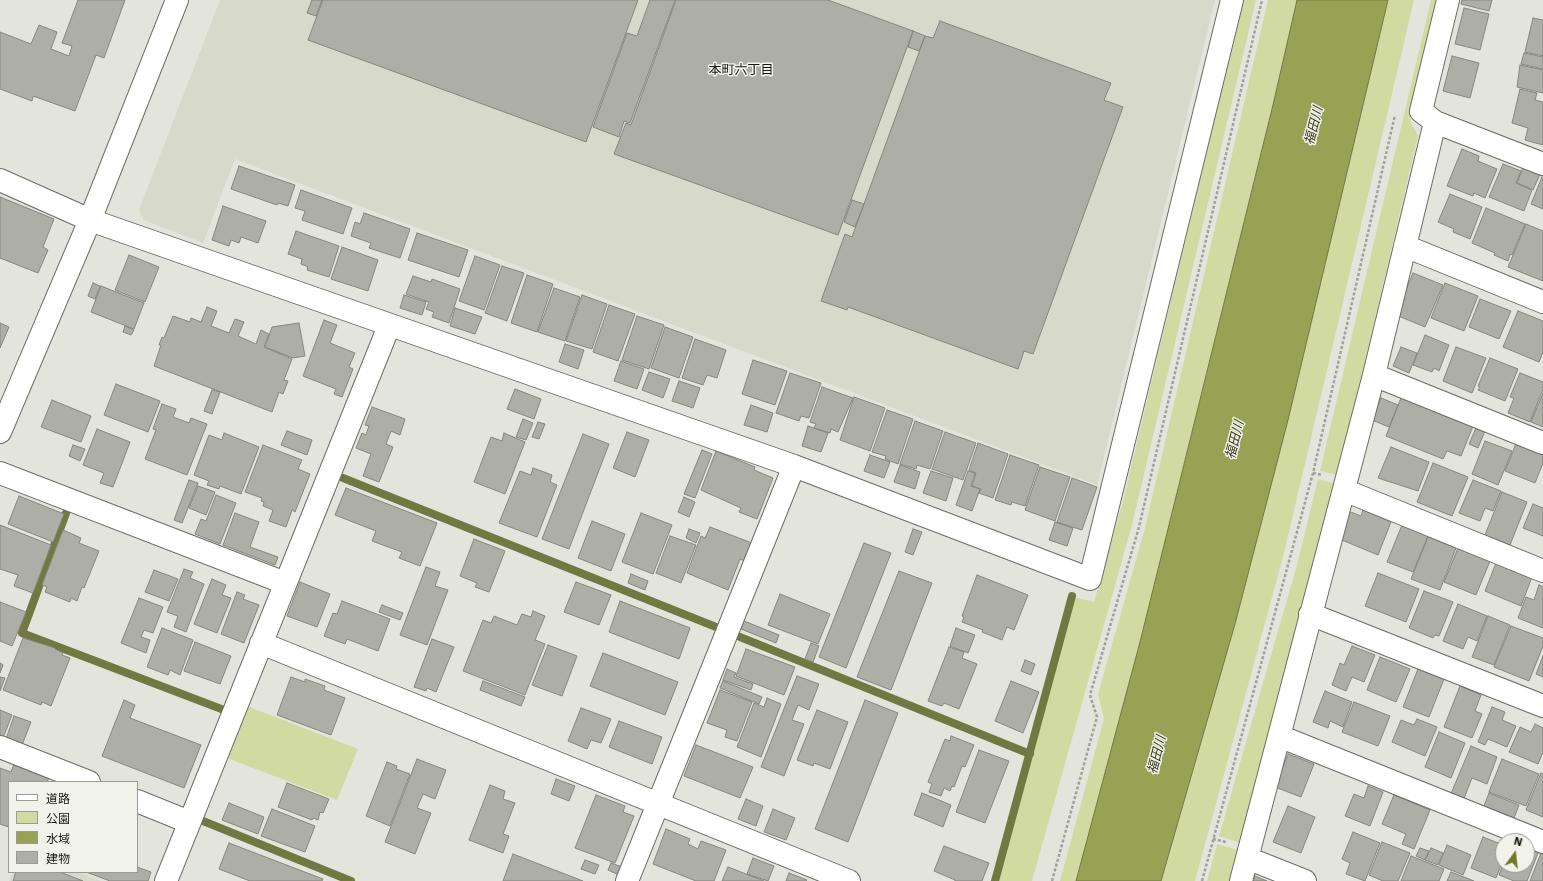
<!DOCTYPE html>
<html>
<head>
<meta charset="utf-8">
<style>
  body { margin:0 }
  #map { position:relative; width:1543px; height:881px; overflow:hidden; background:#e3e5dd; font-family:"Work Sans","Noto Sans JP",sans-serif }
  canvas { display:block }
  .legend { position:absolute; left:8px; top:781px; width:130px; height:92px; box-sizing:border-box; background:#f1f2ea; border:1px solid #999a94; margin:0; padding:5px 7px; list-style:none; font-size:12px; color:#161714 }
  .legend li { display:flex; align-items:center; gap:8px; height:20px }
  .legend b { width:20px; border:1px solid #999a94 }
  .north { position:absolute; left:1495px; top:833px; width:40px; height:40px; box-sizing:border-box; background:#f1f2ea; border:1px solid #999a94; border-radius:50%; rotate:15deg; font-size:11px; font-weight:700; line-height:16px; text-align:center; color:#161714 }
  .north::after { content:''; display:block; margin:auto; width:14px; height:18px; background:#707923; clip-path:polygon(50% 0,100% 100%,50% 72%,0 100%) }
</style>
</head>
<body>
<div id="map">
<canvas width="1543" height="881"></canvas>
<ul class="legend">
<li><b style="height:5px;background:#fff"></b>道路</li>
<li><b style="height:11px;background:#d1daa1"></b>公園</li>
<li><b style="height:11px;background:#98a255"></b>水域</li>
<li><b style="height:11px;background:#adafa7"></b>建物</li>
</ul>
<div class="north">N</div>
</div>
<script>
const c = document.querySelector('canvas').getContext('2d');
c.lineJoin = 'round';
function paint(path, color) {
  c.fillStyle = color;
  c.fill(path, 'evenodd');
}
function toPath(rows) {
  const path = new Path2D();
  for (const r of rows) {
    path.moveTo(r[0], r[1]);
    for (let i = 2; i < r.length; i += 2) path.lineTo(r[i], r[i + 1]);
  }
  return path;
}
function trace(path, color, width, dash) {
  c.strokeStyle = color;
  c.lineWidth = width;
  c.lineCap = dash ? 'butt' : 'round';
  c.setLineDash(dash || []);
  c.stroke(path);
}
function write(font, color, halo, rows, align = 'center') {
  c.font = font + ' "Work Sans","Noto Sans JP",sans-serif';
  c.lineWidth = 3;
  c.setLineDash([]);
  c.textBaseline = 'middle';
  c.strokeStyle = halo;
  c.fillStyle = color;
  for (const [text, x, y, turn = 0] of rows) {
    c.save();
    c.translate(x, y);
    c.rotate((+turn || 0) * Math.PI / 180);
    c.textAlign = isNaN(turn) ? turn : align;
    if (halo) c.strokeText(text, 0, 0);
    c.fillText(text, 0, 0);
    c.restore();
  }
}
paint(toPath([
  [220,0,1215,0,1097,485,235,159,203,243,144,220,139,210],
  [13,872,78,872,101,881,9,881]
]), '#d7d9ca');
paint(toPath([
  [1243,0,1256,0,1132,525,1032,881,997,881,1074,597,1094,602,1122,505],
  [1268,0,1297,0,1273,105,1140,642,1076,881,1060,881,1104,719,1098,694,1145,528],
  [1388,0,1414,0,1284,553,1195,881,1161,881,1235,624],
  [1431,0,1440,0,1410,121,1418,136,1338,475,1320,471],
  [1318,479,1336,484,1241,843,1219,836,1297,565],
  [247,706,358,749,337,800,227,758],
  [1217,844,1238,850,1230,881,1207,881]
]), '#d1daa1');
const water = toPath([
  [1297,0,1388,0,1288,420,1235,624,1161,881,1076,881,1140,642,1273,105,1297,0]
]);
paint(water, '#98a255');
trace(water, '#717842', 1);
trace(toPath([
  [343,478,716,627],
  [66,513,22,633,224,710],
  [740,637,1030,754],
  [203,821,351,881],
  [995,881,1072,596]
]), '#717842', 8);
const building = toPath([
  [78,0,125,0,104,58,96,55,75,111,33,96,32,101,0,89,0,32,31,44,39,25,57,32,51,49,69,56,72,46,62,43,78,0],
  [312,0,322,0,316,16,307,13,312,0],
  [323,0,638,0,586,142,308,40,323,0],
  [650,0,675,0,630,123,624,121,619,137,593,127,627,33,637,36,650,0],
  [676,0,828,0,913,31,838,235,614,154,626,123,631,125,676,0],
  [1462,0,1492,0,1489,11,1461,4,1462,0],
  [1464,8,1489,14,1480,50,1455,44,1464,8],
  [1533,18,1543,20,1543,56,1525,52,1533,18],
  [940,21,1111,83,1104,100,1123,107,1033,354,1024,351,1018,369,848,307,847,310,821,301,845,234,852,237,925,36,933,38,940,21],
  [913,31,925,36,919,51,908,47,913,31],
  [1524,53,1543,57,1543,69,1521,64,1524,53],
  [1452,56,1479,63,1470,98,1443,91,1452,56],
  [1520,65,1543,70,1543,93,1517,87,1520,65],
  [1520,89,1537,93,1535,100,1543,102,1543,145,1525,140,1528,128,1512,123,1520,89],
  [1462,149,1479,156,1478,161,1497,169,1485,198,1474,193,1473,196,1447,186,1462,149],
  [1503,164,1521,171,1516,183,1532,190,1524,211,1489,197,1503,164],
  [1524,165,1541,172,1533,190,1517,183,1524,165],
  [239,166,295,185,288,206,278,203,277,205,231,189,239,166],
  [1542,177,1543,177,1543,209,1531,204,1542,177],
  [301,190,352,208,343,234,302,220,305,211,295,208,301,190],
  [1450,194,1482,207,1470,239,1453,232,1454,229,1438,222,1450,194],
  [0,197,54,219,43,247,48,250,38,273,0,258,0,197],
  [852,200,864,204,855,227,844,222,852,200],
  [223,206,266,221,258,243,241,237,239,243,231,240,229,246,212,240,223,206],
  [1486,208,1525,224,1512,255,1510,254,1508,261,1494,255,1495,253,1472,243,1486,208],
  [364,213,410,229,400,258,369,248,371,243,351,236,355,222,360,224,364,213],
  [1526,224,1543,231,1543,281,1508,267,1526,224],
  [296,231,339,246,329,277,307,270,308,267,301,264,302,259,288,254,296,231],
  [417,233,468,250,459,277,408,260,417,233],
  [342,247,378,260,368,291,331,279,342,247],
  [129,255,159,267,145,302,115,290,129,255],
  [475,256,500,265,484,310,459,301,475,256],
  [502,266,524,273,507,321,485,313,502,266],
  [1413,273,1443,285,1425,327,1396,315,1413,273],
  [527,275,553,284,537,332,511,323,527,275],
  [413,276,431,282,432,279,460,289,449,323,432,317,434,312,426,309,429,302,406,294,413,276],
  [93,283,100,286,95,299,88,296,93,283],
  [1445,283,1478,296,1464,331,1431,318,1445,283],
  [101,286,144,303,134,329,91,312,101,286],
  [554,288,580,297,565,341,538,332,554,288],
  [404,295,426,302,422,315,400,308,404,295],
  [582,295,607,304,592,349,566,341,582,295],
  [1480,299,1511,311,1499,339,1469,327,1480,299],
  [609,305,635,314,618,361,593,352,609,305],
  [207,307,217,311,211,326,229,333,235,319,244,322,238,336,256,344,261,330,269,334,264,347,292,359,284,380,288,381,283,394,279,392,272,412,154,366,161,345,159,345,162,337,164,338,173,316,190,322,191,318,201,322,207,307],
  [455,308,482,317,475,334,450,326,455,308],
  [1518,311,1543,321,1543,352,1539,362,1503,347,1518,311],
  [637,316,664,325,649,369,622,360,637,316],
  [324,320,337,325,330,343,355,353,349,367,353,369,342,397,334,394,336,389,303,376,324,320],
  [0,323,9,327,0,348,0,323],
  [299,323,305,356,293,358,265,347,272,327,299,323],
  [125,326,134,330,131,335,123,332,125,326],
  [665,327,693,337,679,378,651,368,665,327],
  [1425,335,1449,345,1439,371,1434,368,1432,372,1413,365,1425,335],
  [695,339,726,350,717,378,707,375,703,385,682,378,695,339],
  [565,344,584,350,578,369,559,362,565,344],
  [1401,347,1417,353,1409,373,1393,366,1401,347],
  [1456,347,1486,358,1472,393,1443,381,1456,347],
  [1490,358,1518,369,1505,401,1478,390,1480,387,1478,386,1490,358],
  [753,360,787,371,775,405,742,394,753,360],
  [621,361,644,369,637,389,614,381,621,361],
  [649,372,670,379,663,398,642,390,649,372],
  [790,373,821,383,809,418,801,416,799,421,776,413,790,373],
  [1520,373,1543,382,1543,389,1530,422,1508,413,1514,398,1510,397,1520,373],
  [679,381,700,388,693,408,672,401,679,381],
  [116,384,160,401,148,432,104,415,116,384],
  [822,387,853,398,838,432,831,429,830,433,814,428,816,424,810,422,822,387],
  [515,389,541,399,534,419,507,409,515,389],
  [212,390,220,392,212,414,204,411,212,390],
  [1403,393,1473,426,1461,456,1447,451,1443,459,1386,436,1403,393],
  [1543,393,1543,427,1531,422,1543,393],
  [854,397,885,408,870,451,840,440,854,397],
  [1381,398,1398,405,1389,427,1372,420,1381,398],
  [52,400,91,416,81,442,41,427,52,400],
  [162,404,176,409,173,417,189,423,191,418,207,424,187,475,145,459,156,430,153,429,162,404],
  [751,405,773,413,767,432,744,425,751,405],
  [372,407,405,419,400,435,391,431,386,444,393,447,379,482,363,476,371,454,356,448,362,433,366,435,369,426,365,425,372,407],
  [887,410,913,419,898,464,885,459,886,456,872,452,887,410],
  [523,419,533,423,526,440,516,437,523,419],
  [915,421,943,431,930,469,917,465,916,469,900,464,915,421],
  [538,422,545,424,539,439,532,437,538,422],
  [808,426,828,433,821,452,802,446,808,426],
  [1476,428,1485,431,1478,448,1469,444,1476,428],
  [97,429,130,442,113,487,100,483,104,473,83,465,97,429],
  [287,431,312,440,307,455,281,445,287,431],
  [627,432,649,440,635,477,613,468,627,432],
  [945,432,976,443,963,480,932,469,945,432],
  [224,433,259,447,241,494,220,486,219,489,207,485,209,481,194,475,209,435,222,440,224,433],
  [504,433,525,442,505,494,474,482,491,437,502,441,504,433],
  [583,434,609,444,569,549,542,539,583,434],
  [1485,441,1512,451,1498,485,1472,474,1485,441],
  [1517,441,1543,451,1543,463,1535,483,1505,471,1517,441],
  [978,443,1008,454,993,498,979,493,981,489,972,486,976,473,969,470,978,443],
  [73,445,85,449,80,461,69,456,73,445],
  [263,445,302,460,298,469,310,474,295,512,292,510,286,527,269,521,273,510,263,506,264,502,261,501,262,498,245,492,263,445],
  [1391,447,1429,462,1418,491,1378,478,1391,447],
  [702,450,712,454,695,498,684,494,702,450],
  [716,451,755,467,754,470,773,478,757,519,739,512,741,508,701,490,716,451],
  [870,455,890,462,884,478,864,471,870,455],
  [1010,455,1039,465,1025,506,1012,502,1011,505,995,500,1010,455],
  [1433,463,1468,477,1452,516,1417,502,1433,463],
  [900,465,920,472,915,489,894,482,900,465],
  [1040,467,1070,477,1055,521,1025,510,1040,467],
  [533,468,552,475,550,482,557,485,537,537,499,523,520,471,531,475,533,468],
  [931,471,953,478,946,501,923,493,931,471],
  [968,471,975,473,971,486,980,489,972,511,956,505,968,471],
  [1072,478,1097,487,1082,530,1057,522,1072,478],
  [189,480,198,483,182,523,174,520,189,480],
  [1473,480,1501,491,1493,511,1485,508,1480,521,1459,513,1473,480],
  [198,486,215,492,206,515,189,508,198,486],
  [346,488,437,523,420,566,399,558,402,552,372,541,376,531,335,515,346,488],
  [1502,492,1527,502,1510,545,1485,535,1502,492],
  [216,495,236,503,220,544,195,534,201,519,206,521,216,495],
  [19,496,64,514,53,542,8,524,19,496],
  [684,497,695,502,689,517,678,512,684,497],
  [1533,504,1543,508,1543,536,1523,528,1533,504],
  [1363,510,1391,522,1378,555,1337,538,1348,511,1361,516,1363,510],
  [235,513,259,522,250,547,278,557,275,565,223,545,235,513],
  [641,513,672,525,653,574,622,562,641,513],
  [592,521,625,534,611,571,578,558,592,521],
  [1055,522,1073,528,1067,546,1049,540,1055,522],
  [0,525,51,545,33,593,14,586,18,575,0,569,0,525],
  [1402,525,1428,536,1413,572,1387,562,1402,525],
  [710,527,752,543,745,561,740,559,728,590,687,573,701,536,705,538,710,527],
  [689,529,700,533,696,543,686,538,689,529],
  [913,529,922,532,913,555,905,552,913,529],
  [63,530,81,538,79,543,99,551,84,588,82,587,77,601,71,598,70,602,45,592,47,587,42,585,63,530],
  [670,536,696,545,681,583,656,573,670,536],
  [1428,537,1456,548,1440,590,1411,579,1428,537],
  [474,539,505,551,489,592,475,587,477,583,460,576,474,539],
  [864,543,891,553,846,668,819,657,864,543],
  [1458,548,1490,561,1476,595,1444,582,1458,548],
  [1496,563,1532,577,1521,606,1485,591,1496,563],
  [426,567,440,572,435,586,448,590,427,645,400,635,426,567],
  [184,569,193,572,190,578,204,584,186,632,174,627,178,616,167,612,184,569],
  [154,570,178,579,169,601,145,592,154,570],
  [899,571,932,583,891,690,857,677,899,571],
  [1378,573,1419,589,1406,622,1365,606,1378,573],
  [631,574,648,581,645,590,628,583,631,574],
  [977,575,1028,595,1014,630,1007,627,1002,640,982,632,983,630,962,622,964,617,962,616,977,575],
  [212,579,226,585,222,595,231,598,217,633,194,624,212,579],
  [300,582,330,594,317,627,287,616,300,582],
  [576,582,611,595,599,625,564,612,576,582],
  [1539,585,1543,587,1543,628,1518,618,1526,597,1534,600,1539,585],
  [1424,591,1453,602,1439,636,1435,635,1433,638,1409,628,1424,591],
  [237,592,245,595,243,599,259,605,244,643,221,634,237,592],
  [780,594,830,614,818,644,768,625,780,594],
  [139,598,163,607,153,633,144,630,141,637,150,640,146,653,121,643,139,598],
  [342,601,390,619,378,651,347,639,345,644,324,636,333,613,337,614,342,601],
  [620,601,690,628,679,659,609,632,620,601],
  [0,602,26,612,12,646,0,641,0,602],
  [1458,604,1487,616,1477,641,1468,637,1463,649,1443,641,1458,604],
  [382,605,403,613,400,620,379,612,382,605],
  [533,611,545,616,535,640,545,644,525,695,463,671,483,620,491,623,494,616,517,625,522,614,531,617,533,611],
  [1488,616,1510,625,1494,665,1472,657,1488,616],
  [744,621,779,635,776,643,741,629,744,621],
  [1511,626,1543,638,1543,646,1529,681,1494,667,1511,626],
  [162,628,193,640,180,675,170,670,168,675,147,667,162,628],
  [956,628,975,635,968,653,950,646,956,628],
  [23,638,55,648,55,649,63,653,62,655,70,658,51,706,42,702,41,705,3,690,23,638],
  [432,639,454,647,436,692,427,688,426,691,414,687,432,639],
  [195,642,231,656,220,684,184,671,195,642],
  [811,643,819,646,813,662,805,659,811,643],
  [548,645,577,656,562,696,532,685,548,645],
  [1352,646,1375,655,1364,682,1352,677,1346,691,1332,685,1340,663,1344,665,1352,646],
  [949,647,964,652,962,658,977,664,959,709,944,703,942,706,928,701,949,647],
  [746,649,795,667,784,695,736,676,746,649],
  [603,653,678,682,665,715,590,686,603,653],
  [1543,656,1543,677,1536,674,1543,656],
  [1380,657,1410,669,1396,702,1367,690,1380,657],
  [1025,660,1035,664,1031,675,1021,671,1025,660],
  [0,663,3,665,0,673,0,663],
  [727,669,736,673,734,677,753,684,751,690,723,680,727,669],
  [1418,669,1444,679,1429,717,1403,707,1418,669],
  [797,676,819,684,809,710,798,705,792,720,804,724,784,776,761,767,797,676],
  [0,677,5,678,0,691,0,677],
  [291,677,305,682,305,679,325,686,324,690,345,698,331,735,277,715,291,677],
  [483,681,525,697,521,706,480,690,483,681],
  [723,681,762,697,759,704,720,688,723,681],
  [1011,681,1039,692,1023,733,995,721,1011,681],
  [1460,686,1481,695,1475,711,1482,714,1472,738,1444,727,1460,686],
  [720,690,752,702,737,741,725,737,727,730,707,723,720,690],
  [1325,691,1352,702,1343,727,1330,721,1328,728,1313,722,1325,691],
  [767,698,781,704,761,757,737,747,754,703,764,707,767,698],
  [124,700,135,705,130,718,201,745,184,788,102,756,124,700],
  [865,700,898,713,848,842,815,829,865,700],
  [1354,702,1390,716,1378,746,1342,732,1354,702],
  [1492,707,1505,712,1502,720,1516,726,1507,747,1488,739,1485,745,1478,742,1492,707],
  [581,708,611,719,601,743,591,740,587,749,568,741,581,708],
  [0,710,12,715,3,738,0,737,0,710],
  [817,710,848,722,830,769,814,763,813,766,797,760,817,710],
  [14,716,31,722,22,745,6,739,14,716],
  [1417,719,1437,727,1425,756,1392,742,1401,720,1414,725,1417,719],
  [619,721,662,737,652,764,609,747,619,721],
  [1535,724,1543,728,1543,752,1538,764,1509,752,1520,727,1531,732,1535,724],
  [1439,732,1465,743,1451,778,1425,767,1439,732],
  [951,736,974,745,965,767,962,766,954,787,952,786,950,791,944,788,941,796,929,792,932,784,928,782,945,739,950,741,951,736],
  [696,745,753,767,740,798,684,776,696,745],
  [1471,746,1497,757,1487,784,1472,778,1463,801,1450,796,1471,746],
  [979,750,1009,761,985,823,956,812,979,750],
  [1288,754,1314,764,1301,797,1275,787,1288,754],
  [417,759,446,770,435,799,423,794,417,808,431,813,415,854,385,842,417,759],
  [1502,759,1539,774,1526,806,1489,792,1502,759],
  [387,762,397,766,396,769,410,774,390,826,366,816,387,762],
  [14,764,49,778,47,782,9,782,9,827,0,824,0,768,11,772,14,764],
  [1541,773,1543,774,1543,817,1526,810,1541,773],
  [556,779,575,786,569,801,551,794,556,779],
  [287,783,329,799,323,813,320,812,318,820,313,818,312,820,278,807,287,783],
  [490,785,505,791,503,799,515,803,503,834,509,836,503,853,469,840,490,785],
  [1368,786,1383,792,1370,826,1345,816,1354,794,1364,798,1368,786],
  [922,793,951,805,943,827,914,815,922,793],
  [1489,793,1519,805,1514,818,1484,806,1489,793],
  [596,795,625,806,623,812,634,816,615,863,575,848,596,795],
  [1394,795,1430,810,1414,849,1402,844,1406,834,1382,824,1394,795],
  [746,799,763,806,756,826,738,819,746,799],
  [229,803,264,817,258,834,222,820,229,803],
  [1288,806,1315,817,1301,853,1273,842,1288,806],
  [272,809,315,826,305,852,261,836,272,809],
  [773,809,795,818,786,840,764,832,773,809],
  [666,829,690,839,688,844,698,849,701,841,726,850,714,881,696,881,653,864,666,829],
  [1353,832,1380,843,1365,881,1346,874,1350,863,1342,859,1353,832],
  [1483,837,1503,845,1503,860,1496,878,1471,868,1483,837],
  [1382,842,1410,853,1398,881,1383,881,1369,875,1382,842],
  [229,843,323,879,322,881,250,881,219,869,229,843],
  [1527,843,1540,848,1527,881,1514,881,1499,875,1503,864,1527,865,1527,843],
  [1447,845,1471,855,1463,875,1439,865,1447,845],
  [944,846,989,863,982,881,955,881,955,880,934,871,944,846],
  [1420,848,1429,851,1425,860,1416,856,1420,848],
  [1431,848,1443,853,1438,865,1425,860,1431,848],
  [1541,853,1543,854,1543,881,1530,881,1541,853],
  [513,854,583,881,503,881,513,854],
  [1411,856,1444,869,1439,881,1401,881,1411,856],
  [753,858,774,866,768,881,747,874,753,858],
  [585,860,599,865,595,874,581,869,585,860],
  [611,863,622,867,619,875,608,870,611,863],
  [137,867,151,872,148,881,110,881,86,872,137,872,137,867],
  [728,867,764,881,722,881,728,867],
  [16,872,60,872,83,881,13,881,16,872],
  [1451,872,1474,881,1447,881,1451,872],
  [789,873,807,880,806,881,786,881,789,873],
  [1255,876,1267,881,1253,881,1255,876]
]);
paint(building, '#adafa7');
trace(building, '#85877f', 1);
const minor = toPath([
  [1448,0,1421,111,1435,122,1543,164],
  [0,180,90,220,794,466,1090,579,1232,0],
  [1405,246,1543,302],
  [1374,375,1543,443],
  [0,473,285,583],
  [1344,490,1543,571],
  [1310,614,1543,706],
  [261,643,849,881],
  [1279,736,1543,842],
  [0,747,89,782],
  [137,801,189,822],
  [1247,858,1305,881],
  [166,881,389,326],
  [627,881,794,466],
  [1241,881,1374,375,1435,122]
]);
const tertiary = toPath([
  [0,432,90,220,177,0]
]);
trace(minor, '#6c6d66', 24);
trace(tertiary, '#6c6d66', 24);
trace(toPath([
  [1313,473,1322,475],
  [1213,839,1226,842],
  [1052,881,1097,717,1090,695,1139,527,1262,0],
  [1202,881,1313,473,1395,115]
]), '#9fa19b', 2.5, [3, 2]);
trace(minor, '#fff', 22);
trace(tertiary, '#fff', 22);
write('13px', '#161714', '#f1f2ea', [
  ["本町六丁目",741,70]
]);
write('italic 13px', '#353917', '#f1f2ea', [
  ["福田川",1314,126,-76],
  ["福田川",1235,440,-76],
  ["福田川",1157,755,-76]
]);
</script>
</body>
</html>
